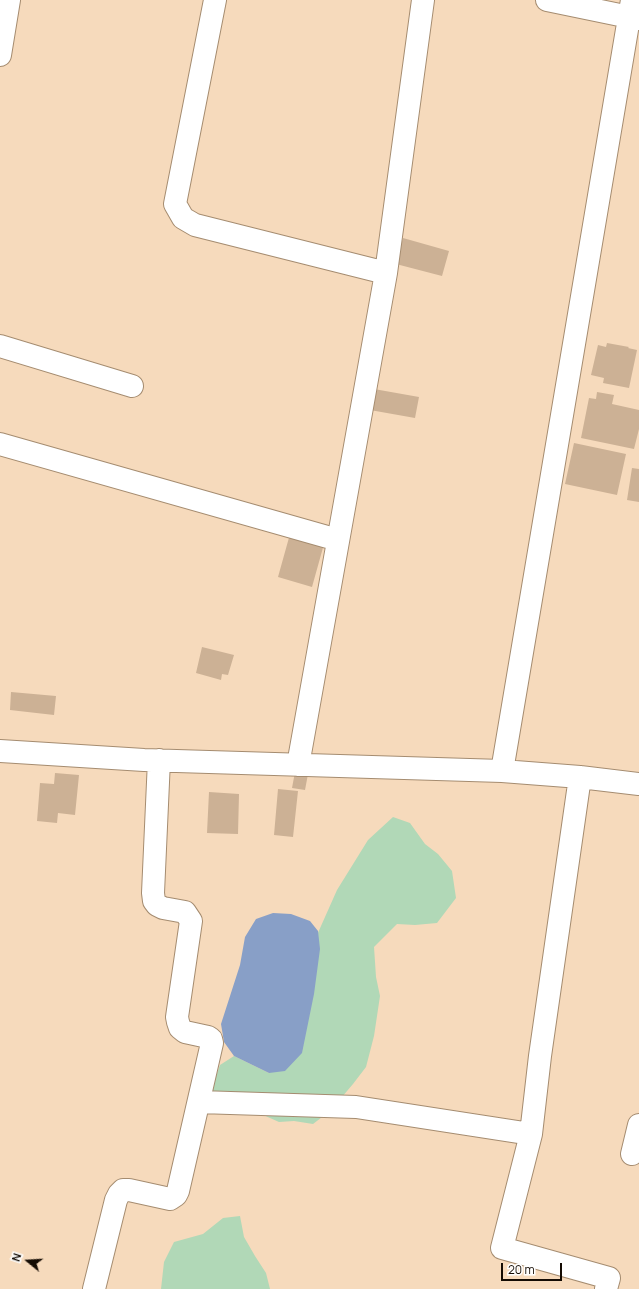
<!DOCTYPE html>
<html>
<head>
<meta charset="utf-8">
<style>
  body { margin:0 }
  #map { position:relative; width:639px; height:1289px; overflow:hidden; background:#f6dabc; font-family:Manrope,sans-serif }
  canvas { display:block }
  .north { position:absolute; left:8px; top:1241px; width:40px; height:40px; -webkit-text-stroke:3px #fff; paint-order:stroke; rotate:288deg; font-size:11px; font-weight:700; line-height:16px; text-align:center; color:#140b03 }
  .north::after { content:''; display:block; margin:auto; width:14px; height:18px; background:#140b03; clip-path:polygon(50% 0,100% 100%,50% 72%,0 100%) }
  .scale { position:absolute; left:501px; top:1263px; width:61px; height:18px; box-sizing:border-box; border:2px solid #140b03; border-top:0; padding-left:5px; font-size:12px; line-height:14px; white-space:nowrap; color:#140b03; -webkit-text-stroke:3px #fff; paint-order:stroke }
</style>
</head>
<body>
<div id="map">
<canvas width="639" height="1289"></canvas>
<div class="north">N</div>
<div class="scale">20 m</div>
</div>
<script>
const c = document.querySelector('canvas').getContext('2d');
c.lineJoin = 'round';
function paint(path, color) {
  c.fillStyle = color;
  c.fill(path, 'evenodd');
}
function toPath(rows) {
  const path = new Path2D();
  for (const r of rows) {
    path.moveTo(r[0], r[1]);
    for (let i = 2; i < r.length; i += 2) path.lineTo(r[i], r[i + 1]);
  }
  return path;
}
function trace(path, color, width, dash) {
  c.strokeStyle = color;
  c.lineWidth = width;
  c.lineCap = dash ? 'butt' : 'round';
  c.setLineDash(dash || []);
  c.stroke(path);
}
paint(toPath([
  [393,817,410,823,425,844,438,854,452,871,456,898,437,923,415,925,397,924,374,947,376,977,380,996,374,1036,366,1067,353,1084,330,1111,313,1124,294,1121,279,1122,252,1110,212,1096,214,1082,220,1065,234,1056,269,1073,313,944,337,890,368,840],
  [240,1216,244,1237,255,1256,266,1273,270,1289,161,1289,164,1262,174,1242,203,1234,223,1218]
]), '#b1d8b7');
paint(toPath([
  [273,913,291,914,310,921,318,931,320,949,314,994,302,1053,285,1071,269,1073,234,1056,224,1042,221,1024,240,965,245,937,256,919]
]), '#889fc7');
paint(toPath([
  [403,238,449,251,442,276,396,264],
  [607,343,629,347,628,348,637,350,629,388,603,383,604,378,591,375,598,345,606,347],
  [374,389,419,397,415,418,370,410],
  [597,392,614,395,612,404,639,410,639,429,634,449,581,438,589,398,596,399],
  [574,443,626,454,617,495,565,484],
  [632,468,639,469,639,502,627,500],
  [290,534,324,544,312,587,278,577],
  [202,647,234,655,228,675,222,674,221,680,196,673],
  [11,692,56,696,54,715,10,710],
  [295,772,308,774,305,790,292,788],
  [55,773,79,775,75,815,58,813,57,823,37,821,40,783,54,784],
  [278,789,298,791,293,837,274,835],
  [209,792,239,794,238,834,207,833]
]), '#ccb195');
const minor = toPath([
  [215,0,175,204,183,218,195,225,386,273],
  [547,0,639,19],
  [0,55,9,0],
  [0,346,132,386],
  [0,444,338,540],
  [0,751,144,760,502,771,580,777,639,784],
  [298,765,386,273,423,0],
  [502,771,632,0],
  [580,777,540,1056,531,1134,502,1248,609,1278,606,1289],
  [199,1102,356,1107,531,1134],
  [632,1154,639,1125],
  [94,1289,116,1200,119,1194,123,1190,129,1190,170,1199,176,1195,178,1191,212,1043,211,1039,208,1037,185,1032,180,1028,178,1022,177,1017,191,921,185,912,163,908,157,905,154,901,153,893,159,760]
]);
trace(minor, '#a58c70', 24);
trace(minor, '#fff', 22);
</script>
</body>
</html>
